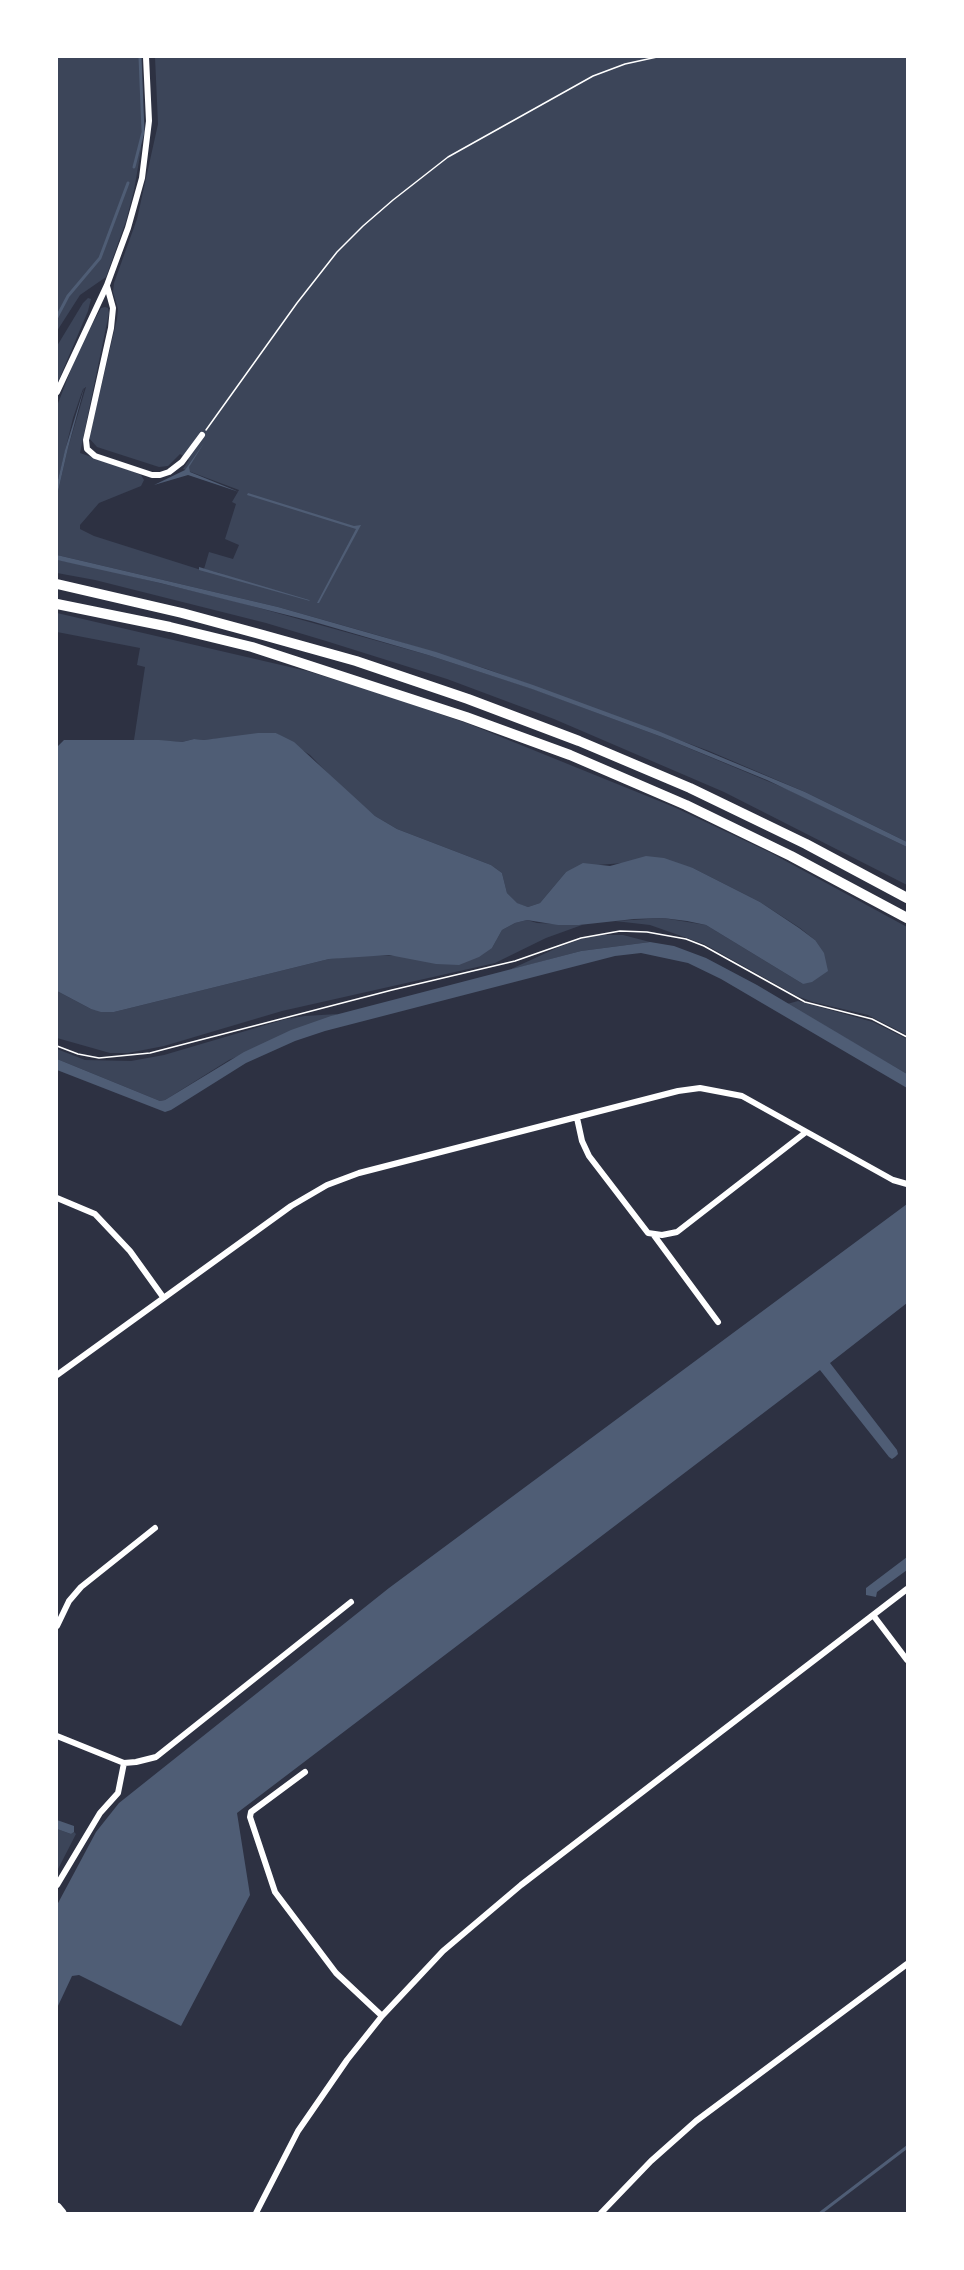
<!DOCTYPE html>
<html>
<head>
<meta charset="utf-8">
<style>
  body { margin:0 }
  #map { position:relative; width:964px; height:2270px; overflow:hidden; background:#2d3142; font-family:Lora,serif }
  canvas { display:block }
  .frame { position:absolute; inset:0; border:58px solid #fff; pointer-events:none }
</style>
</head>
<body>
<div id="map">
<canvas width="964" height="2270"></canvas>
<div class="frame"></div>
</div>
<script>
const c = document.querySelector('canvas').getContext('2d');
c.lineJoin = 'round';
function paint(path, color) {
  c.fillStyle = color;
  c.fill(path, 'evenodd');
}
function toPath(rows) {
  const path = new Path2D();
  for (const r of rows) {
    path.moveTo(r[0], r[1]);
    for (let i = 2; i < r.length; i += 2) path.lineTo(r[i], r[i + 1]);
  }
  return path;
}
function trace(path, color, width, dash) {
  c.strokeStyle = color;
  c.lineWidth = width;
  c.lineCap = dash ? 'butt' : 'round';
  c.setLineDash(dash || []);
  c.stroke(path);
}
paint(toPath([
  [57,57,141,57,143,97,141,150,134,190,126,221,106,277,80,295,57,331],
  [155,57,907,57,907,842,805,792,709,751,487,669,384,637,278,607,57,555,57,496,68,448,86,387,83,389,73,418,57,484,57,406,73,364,88,332,101,308,105,307,108,308,109,313,80,453,132,471,141,475,144,480,141,486,99,503,80,525,80,529,94,536,198,569,223,574,204,569,209,552,233,559,239,545,225,539,236,504,232,502,239,490,183,469,189,460,180,454,168,466,159,467,97,447,89,438,117,319,118,309,113,292,114,283,137,219,158,124],
  [88,298,91,299,88,311,57,384,57,346,83,303],
  [57,560,85,565,234,601,428,655,533,689,662,737,789,790,907,847,907,885,724,792,554,719,447,679,326,641,266,623,95,580,57,573],
  [57,613,307,671,382,694,469,724,674,807,771,853,907,927,907,1035,868,1015,813,1002,797,996,704,944,650,925,615,921,663,918,706,925,803,984,815,940,800,928,760,902,693,868,624,863,597,865,566,872,540,903,528,907,516,903,507,893,502,873,491,865,397,829,375,816,341,787,310,755,276,733,204,740,194,739,182,742,134,740,145,667,137,665,140,648,57,632],
  [527,920,537,923,582,925,546,938,495,963,282,1011,164,1046,128,1053,110,1053,57,1038,57,991,91,1009,114,1012,329,959,368,955,404,956,492,948,502,930,515,923],
  [602,935,623,935,650,942,581,951,509,970,559,947,584,938],
  [798,1001,873,1022,907,1039,907,1074,787,1004],
  [338,1014,229,1060,165,1100,160,1101,57,1059,57,1049,85,1060,131,1061,164,1055,286,1019,305,1016],
  [57,1829,71,1834,74,1832,76,1834,57,1871]
]), '#3c4559');
paint(toPath([
  [85,385,68,448,57,496,57,484,65,450],
  [204,443,189,467,190,472,239,492,188,475,154,485,185,470],
  [248,493,354,526,361,525,319,603,317,603,356,529,247,495],
  [57,555,278,607,436,652,533,685,658,731,805,792,907,842,907,847,767,780,662,737,532,689,428,655,311,621,160,583,57,560],
  [199,567,309,600,310,601,199,570],
  [258,733,276,733,294,742,375,816,397,829,491,865,502,873,507,893,517,903,528,907,540,903,566,872,583,863,610,866,646,856,664,858,693,868,760,902,799,928,815,940,824,953,828,971,812,982,803,984,706,925,687,921,663,918,634,919,579,925,558,925,527,920,515,923,502,930,492,948,479,957,459,965,436,964,389,955,329,959,114,1012,101,1012,91,1009,57,991,57,747,64,740,159,740,182,742,194,739,204,740],
  [650,942,674,946,706,958,757,985,907,1074,907,1088,721,979,688,963,641,953,615,956,325,1031,295,1041,246,1063,171,1110,165,1112,57,1070,57,1059,160,1101,165,1100,244,1052,291,1030,331,1016,581,951],
  [907,1204,907,1303,830,1363,897,1450,898,1454,895,1457,892,1459,889,1457,820,1370,237,1813,250,1895,181,2026,79,1975,72,1976,57,2008,57,1905,96,1832,119,1803,389,1588],
  [907,1557,907,1570,877,1592,876,1597,866,1595,866,1588],
  [57,1820,74,1826,74,1832,71,1834,57,1829],
  [907,2145,907,2149,823,2213,818,2213]
]), '#4f5d75');
trace(toPath([
  [134,167,143,132,140,57],
  [57,317,68,296,100,258,128,183]
]), '#4f5d75', 3);
trace(toPath([
  [206,430,297,303,337,252,363,226,393,200,448,157,593,76,625,64,657,57],
  [57,1046,78,1054,99,1058,150,1053,392,990,515,961,581,938,620,931,647,932,686,939,704,946,805,1002,872,1019,907,1037]
]), '#fff', 1.5);
trace(toPath([
  [107,286,113,308,111,328,86,440,87,449,95,456,152,475,160,475,169,472,182,462,202,435],
  [57,392,107,285,128,228,142,178,149,121,146,57],
  [577,1118,582,1141,589,1156,648,1233,662,1235,677,1232,806,1132],
  [57,1198,95,1214,130,1251,163,1297],
  [653,1234,718,1322],
  [57,1375,291,1206,327,1185,359,1173,678,1091,700,1088,742,1096,893,1180,907,1184],
  [873,1615,907,1660],
  [57,1626,69,1601,81,1587,155,1528],
  [57,1736,124,1763,136,1762,156,1757,351,1602],
  [305,1772,251,1812,250,1817,275,1892,336,1973,382,2016],
  [57,1885,100,1813,118,1793,124,1763],
  [256,2213,298,2131,347,2060,382,2016,443,1951,521,1885,907,1589],
  [601,2213,651,2161,696,2121,907,1964]
]), '#fff', 6);
trace(toPath([
  [57,2207,62,2213]
]), '#fff', 9);
trace(toPath([
  [57,584,182,613,263,635,356,661,468,699,579,741,690,788,806,844,907,898],
  [57,604,170,627,252,647,466,717,570,755,686,805,791,856,907,918]
]), '#fff', 10);
</script>
</body>
</html>
